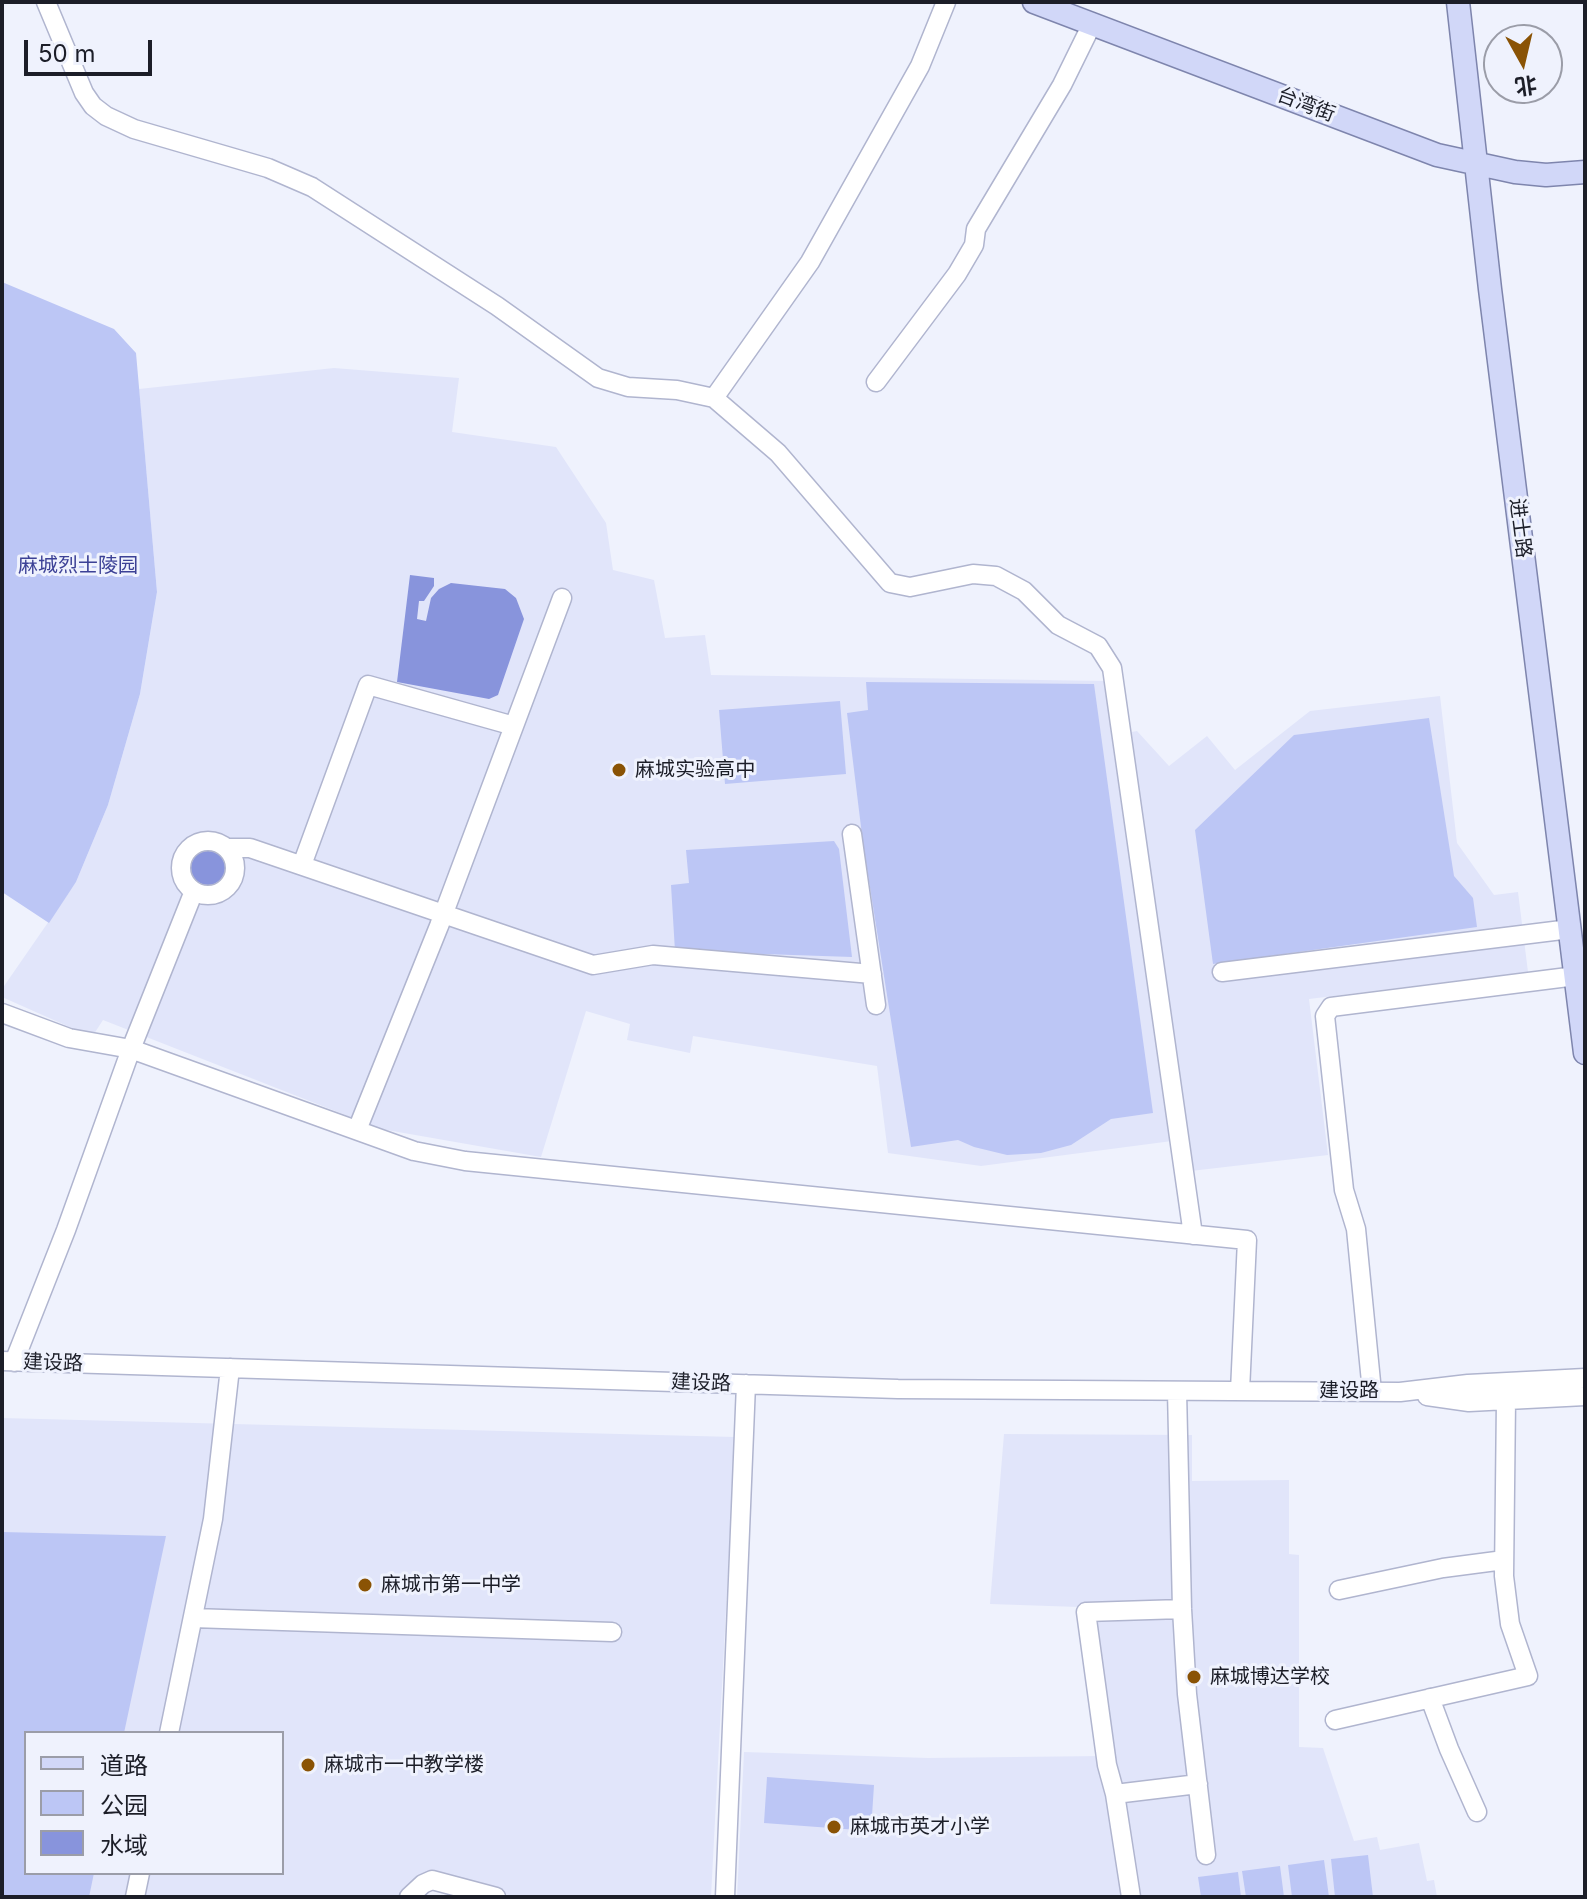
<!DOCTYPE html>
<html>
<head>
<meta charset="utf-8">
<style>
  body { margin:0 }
  #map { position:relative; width:1587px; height:1899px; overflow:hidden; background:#eff2fd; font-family:Inter,"Noto Sans SC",sans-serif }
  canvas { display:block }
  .frame { position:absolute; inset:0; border:4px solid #1c1e28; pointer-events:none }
  .legend { position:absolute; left:24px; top:1731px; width:260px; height:144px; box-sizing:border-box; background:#eff2fd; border:2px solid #9b9da8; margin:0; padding:10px 14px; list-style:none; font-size:24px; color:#1c1e28 }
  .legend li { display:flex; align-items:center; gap:16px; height:40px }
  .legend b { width:40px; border:2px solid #9b9da8 }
  .north { position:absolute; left:1483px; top:24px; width:80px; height:80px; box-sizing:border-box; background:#eff2fd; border:2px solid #9b9da8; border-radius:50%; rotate:172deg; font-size:22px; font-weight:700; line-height:32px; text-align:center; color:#1c1e28 }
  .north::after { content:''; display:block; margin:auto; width:28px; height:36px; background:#8a5305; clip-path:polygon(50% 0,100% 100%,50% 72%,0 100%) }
  .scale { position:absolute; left:24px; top:40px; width:128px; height:36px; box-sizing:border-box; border:4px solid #1c1e28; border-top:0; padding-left:10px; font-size:24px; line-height:28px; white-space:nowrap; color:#1c1e28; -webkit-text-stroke:6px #eff2fd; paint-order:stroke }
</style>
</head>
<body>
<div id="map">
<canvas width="1587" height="1899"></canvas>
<div class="frame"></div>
<ul class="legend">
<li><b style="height:10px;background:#d1d7f8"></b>道路</li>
<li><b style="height:22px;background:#bcc6f5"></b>公园</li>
<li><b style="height:22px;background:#8894dc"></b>水域</li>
</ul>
<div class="north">北</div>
<div class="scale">50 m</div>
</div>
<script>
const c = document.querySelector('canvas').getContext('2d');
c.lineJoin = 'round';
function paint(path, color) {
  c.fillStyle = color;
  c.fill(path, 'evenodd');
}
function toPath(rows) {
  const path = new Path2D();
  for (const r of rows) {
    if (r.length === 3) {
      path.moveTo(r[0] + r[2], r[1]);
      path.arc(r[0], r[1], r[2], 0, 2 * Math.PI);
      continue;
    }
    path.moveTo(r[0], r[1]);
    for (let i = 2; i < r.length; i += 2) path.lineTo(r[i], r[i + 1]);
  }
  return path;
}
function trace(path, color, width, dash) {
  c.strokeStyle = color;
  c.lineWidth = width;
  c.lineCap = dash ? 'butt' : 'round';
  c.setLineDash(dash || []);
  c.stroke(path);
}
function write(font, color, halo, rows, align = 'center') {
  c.font = font + ' Inter,"Noto Sans SC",sans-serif';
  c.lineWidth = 6;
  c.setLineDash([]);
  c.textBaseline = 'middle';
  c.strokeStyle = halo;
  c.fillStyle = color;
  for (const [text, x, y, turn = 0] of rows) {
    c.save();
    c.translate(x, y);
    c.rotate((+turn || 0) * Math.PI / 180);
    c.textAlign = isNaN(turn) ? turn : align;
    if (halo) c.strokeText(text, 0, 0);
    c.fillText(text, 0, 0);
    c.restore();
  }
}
paint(toPath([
  [334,368,459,378,452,432,556,447,606,523,613,570,654,580,665,638,705,635,711,675,1107,681,1172,1141,981,1166,888,1153,877,1066,693,1036,690,1053,627,1040,630,1024,586,1011,541,1157,381,1129,103,1020,92,1037,2,997,2,989,76,882,108,805,140,694,157,592,139,389],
  [1440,696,1457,843,1494,895,1518,892,1528,972,1309,999,1328,1155,1191,1171,1126,733,1137,731,1169,766,1207,736,1235,770,1310,711],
  [2,1418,735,1437,711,1897,517,1897,431,1876,398,1897,2,1897],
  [26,1733,282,1733,282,1873,26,1873],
  [1004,1434,1192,1435,1192,1481,1289,1480,1289,1554,1299,1555,1299,1747,1323,1748,1354,1841,1377,1837,1380,1850,1419,1843,1427,1881,1434,1880,1437,1897,737,1897,744,1752,928,1758,1102,1756,1079,1607,990,1604]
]), '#e1e5fa');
paint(toPath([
  [2,282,114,329,136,353,157,592,140,694,108,805,76,882,49,923,2,892],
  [866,682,1094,684,1153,1113,1111,1119,1071,1145,1041,1153,1007,1155,974,1147,958,1140,911,1147,863,843,847,713,868,710],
  [840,701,846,774,725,784,719,710],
  [1429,718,1454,876,1473,898,1477,927,1213,964,1195,830,1294,735],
  [834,841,839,849,852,957,675,951,671,885,689,883,686,850],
  [2,1532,166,1536,124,1733,26,1733,26,1873,94,1873,89,1897,2,1897],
  [767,1777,874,1785,871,1831,764,1823],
  [1368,1855,1373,1897,1335,1897,1331,1859],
  [1324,1860,1329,1897,1292,1897,1288,1865],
  [1280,1866,1284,1897,1246,1897,1242,1871],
  [1238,1872,1241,1897,1201,1897,1198,1877]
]), '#bcc6f5');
paint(toPath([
  [410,575,434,578,434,586,424,601,419,601,417,619,426,621,431,598,439,589,451,583,505,589,516,598,524,619,498,695,489,699,397,682],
  [208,868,17]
]), '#8894dc');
const minor = toPath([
  [46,2,84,93,93,106,106,116,134,129,268,168,312,187,497,306,598,378,628,387,677,390,714,398,778,453,890,583,910,587,973,574,996,576,1024,591,1058,625,1098,646,1112,668,1193,1235],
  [876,382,957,274,974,245,976,229,1062,85,1092,24],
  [714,398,810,262,920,66,946,2],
  [852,834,876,1005],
  [208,868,27],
  [227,848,250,848,593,965,653,955,872,974],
  [302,865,368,685,514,726],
  [1222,972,1570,929],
  [2,1013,69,1038,131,1049,414,1151,465,1161,1247,1240,1240,1391],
  [357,1130,439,926,562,598],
  [2,1361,898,1389,1400,1392,1468,1384,1585,1378],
  [14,1362,66,1230,131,1049,194,891],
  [1177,1391,1182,1609,1187,1694,1206,1855],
  [1372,1392,1356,1229,1344,1190,1325,1016,1331,1007,1576,976],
  [1427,1396,1469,1402,1585,1396],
  [1339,1590,1443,1568,1504,1560],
  [193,1618,612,1632],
  [1430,1698,1449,1749,1477,1812],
  [1335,1720,1528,1676,1510,1624,1504,1576,1506,1400],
  [169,1733,213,1519,230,1368],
  [1115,1794,1198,1784],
  [135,1897,140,1873],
  [409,1897,423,1884,432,1880,496,1897],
  [725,1897,746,1384],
  [1131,1897,1115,1794,1107,1765,1086,1612,1182,1609]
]);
const major = toPath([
  [1034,2,1437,155,1515,172,1546,175,1585,172],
  [1458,2,1490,289,1585,1053]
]);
trace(minor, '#b0b5cf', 21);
trace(major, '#7e85ad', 25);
trace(minor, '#fff', 18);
trace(major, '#d1d7f8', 22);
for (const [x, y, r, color] of [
  [619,770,8,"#8a5305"],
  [365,1585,8,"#8a5305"],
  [1194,1677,8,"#8a5305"],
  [308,1765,8,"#8a5305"],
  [834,1827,8,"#8a5305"]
]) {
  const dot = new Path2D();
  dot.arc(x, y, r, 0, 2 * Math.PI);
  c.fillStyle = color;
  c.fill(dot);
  trace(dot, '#eff2fd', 3);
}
write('20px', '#1c1e28', '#eff2fd', [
  ["台湾街",1306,105,21],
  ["进士路",1520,528,83],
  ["建设路",53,1363,2],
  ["建设路",701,1383,2],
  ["建设路",1349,1391]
]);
write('20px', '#3c4196', '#eff2fd', [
  ["麻城烈士陵园",78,566]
]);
write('20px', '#1c1e28', '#eff2fd', [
  ["麻城实验高中",635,770],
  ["麻城市第一中学",381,1585],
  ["麻城博达学校",1210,1677],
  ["麻城市一中教学楼",324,1765],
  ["麻城市英才小学",850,1827]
], 'left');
</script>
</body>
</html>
